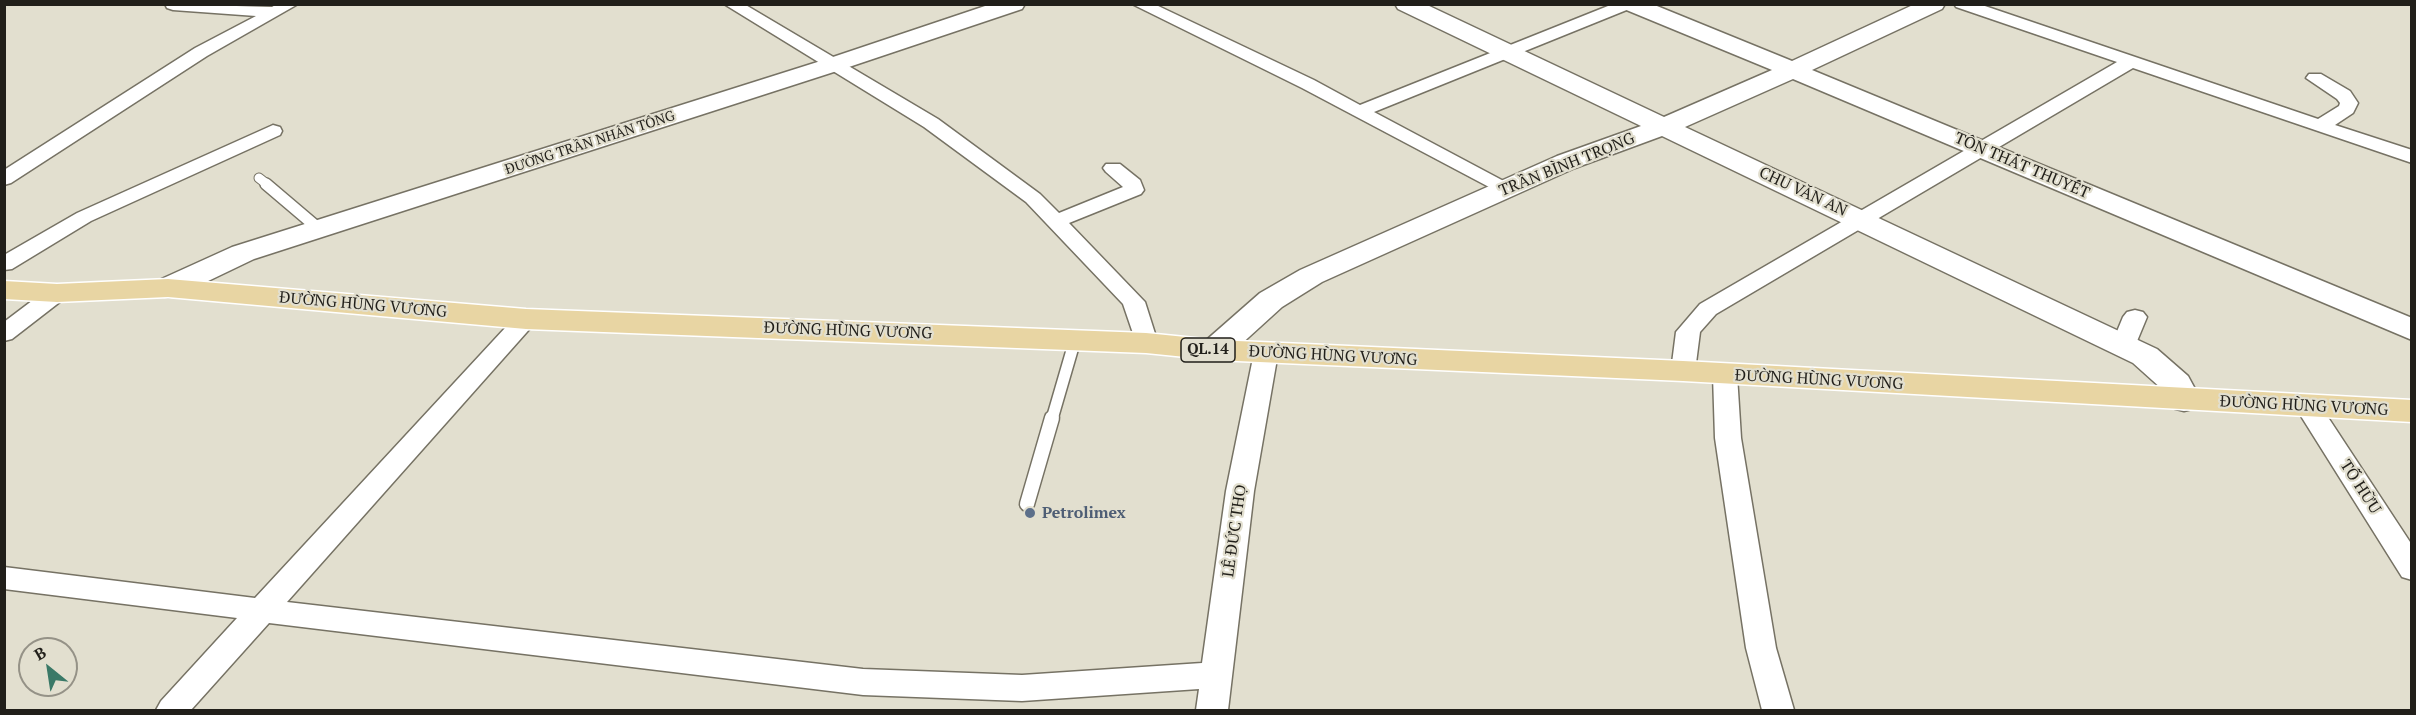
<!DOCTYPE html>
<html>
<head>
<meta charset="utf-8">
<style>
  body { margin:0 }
  #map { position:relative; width:2416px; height:715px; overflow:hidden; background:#e2dfcf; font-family:"PT Serif",serif }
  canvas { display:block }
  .frame { position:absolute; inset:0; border:6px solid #211f1a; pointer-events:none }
  .north { position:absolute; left:18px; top:637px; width:60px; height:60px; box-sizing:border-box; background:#e2dfcf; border:2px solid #959287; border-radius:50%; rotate:330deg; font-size:16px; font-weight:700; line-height:24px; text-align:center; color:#211f1a }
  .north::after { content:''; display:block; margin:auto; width:21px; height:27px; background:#3a7967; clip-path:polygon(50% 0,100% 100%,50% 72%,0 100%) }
</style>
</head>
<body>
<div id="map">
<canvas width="2416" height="715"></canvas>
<div class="frame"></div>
<div class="north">B</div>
</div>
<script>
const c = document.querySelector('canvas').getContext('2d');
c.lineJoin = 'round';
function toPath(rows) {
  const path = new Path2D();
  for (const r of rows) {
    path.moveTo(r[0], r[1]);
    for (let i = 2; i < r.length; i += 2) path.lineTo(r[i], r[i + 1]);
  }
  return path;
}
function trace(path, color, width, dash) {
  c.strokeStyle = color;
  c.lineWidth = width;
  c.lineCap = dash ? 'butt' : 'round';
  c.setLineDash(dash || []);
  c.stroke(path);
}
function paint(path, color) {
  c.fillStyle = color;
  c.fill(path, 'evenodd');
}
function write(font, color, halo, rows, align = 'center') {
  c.font = font + ' "PT Serif",serif';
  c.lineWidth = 4.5;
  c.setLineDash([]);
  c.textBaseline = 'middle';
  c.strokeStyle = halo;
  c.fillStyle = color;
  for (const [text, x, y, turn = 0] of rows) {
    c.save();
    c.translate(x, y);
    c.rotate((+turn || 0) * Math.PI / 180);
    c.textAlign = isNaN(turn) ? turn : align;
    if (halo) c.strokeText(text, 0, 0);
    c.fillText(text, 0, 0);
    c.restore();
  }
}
const laneFar2 = toPath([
  [259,178,268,185]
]);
const laneFar1 = toPath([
  [266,184,319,229],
  [1052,419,1075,340]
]);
const lane = toPath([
  [1027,504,1052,418]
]);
const street = toPath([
  [165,4,272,7,277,4,298,4,207,56,11,183,4,185,4,170,195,48,256,16,173,10,167,8,165,4],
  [724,4,744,4,938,119,1040,194,1059,213,1123,187,1106,172,1103,168,1106,164,1120,164,1140,180,1144,190,1141,194,1069,223,1145,302,1158,343,1154,348,1146,350,1138,348,1123,304,1026,202,924,127,724,4],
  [1132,4,1154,4,1314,80,1360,105,1613,4,1636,4,1634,7,1374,112,1513,186,1516,190,1513,194,1506,196,1302,88,1132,4],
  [1954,4,1979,4,2318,119,2339,106,2340,103,2337,99,2306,78,2309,74,2321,74,2350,91,2358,103,2353,113,2335,125,2412,150,2412,163,2133,68,1716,314,1700,332,1695,371,1692,376,1683,379,1674,376,1671,371,1676,332,1700,304,2117,62,1956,7,1954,4],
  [273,125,280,127,282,131,280,135,91,221,12,269,4,270,4,255,77,213,273,125],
  [57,286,65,288,68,293,65,298,12,339,4,341,4,322,49,288,57,286],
  [2135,310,2143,312,2147,317,2135,346,2131,351,2123,353,2115,351,2111,346,2123,317,2127,312,2135,310],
  [526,312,534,314,538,319,534,324,287,602,863,669,1022,675,1202,663,1226,491,1254,353,1258,348,1266,346,1274,348,1278,353,1254,491,1228,710,1196,710,1199,689,1022,701,863,695,269,623,191,710,156,710,161,701,237,618,4,589,4,567,255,598,518,314,526,312],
  [1725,367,1734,370,1737,375,1741,438,1776,648,1794,710,1762,710,1746,648,1715,438,1713,375,1716,370,1725,367],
  [2307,397,2316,399,2412,545,2412,580,2402,577,2294,405,2298,399,2307,397]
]);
const secondary = toPath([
  [991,4,1025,4,1022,9,843,69,254,259,179,295,168,297,157,295,153,288,157,281,232,247,827,59,991,4],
  [1395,4,1425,4,1664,117,1772,70,1624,9,1621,4,1652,4,1792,61,1915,4,1945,4,1942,9,1812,70,2412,318,2412,340,1793,79,1685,127,2157,349,2188,376,2201,400,2196,408,2184,411,2172,408,2162,389,2133,363,1662,136,1575,168,1322,282,1282,307,1227,357,1215,360,1203,357,1199,350,1203,343,1260,293,1300,270,1557,156,1641,126,1398,9,1395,4]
]);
const primary = toPath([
  [168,279,526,309,1146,333,1215,340,1683,361,2412,400,2412,422,1683,381,1215,360,1146,353,526,329,168,297,57,302,4,299,4,281,57,284,168,279]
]);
trace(laneFar2, '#767264', 11);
trace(laneFar1, '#767264', 14);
trace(lane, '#767264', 17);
trace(street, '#767264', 3);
trace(secondary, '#767264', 3);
trace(primary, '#fff', 3);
trace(laneFar2, '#fff', 9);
trace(laneFar1, '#fff', 11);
trace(lane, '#fff', 14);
paint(street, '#fff');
paint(secondary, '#fff');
paint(primary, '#e8d5a3');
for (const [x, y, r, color] of [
  [1030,513,6,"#5c6f8a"]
]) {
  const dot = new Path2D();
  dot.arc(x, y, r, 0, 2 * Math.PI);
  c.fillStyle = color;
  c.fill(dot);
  trace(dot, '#e2dfcf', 2);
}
write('14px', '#211f1a', '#e2dfcf', [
  ["ĐƯỜNG TRẦN NHÂN TÔNG",590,143,-18]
]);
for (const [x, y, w] of [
  [1208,350,54]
]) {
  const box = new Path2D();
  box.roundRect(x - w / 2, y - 12, w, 24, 4.5);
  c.fillStyle = '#e2dfcf';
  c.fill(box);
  trace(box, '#211f1a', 1.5);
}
write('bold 15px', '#211f1a', null, [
  ["QL.14",1208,350]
]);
write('16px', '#211f1a', '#e2dfcf', [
  ["TRẦN BÌNH TRỌNG",1567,165,-22],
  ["TÔN THẤT THUYẾT",2022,166,23],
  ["CHU VĂN AN",1803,192,25],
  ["ĐƯỜNG HÙNG VƯƠNG",363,305,5],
  ["ĐƯỜNG HÙNG VƯƠNG",848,331,2],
  ["ĐƯỜNG HÙNG VƯƠNG",1333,356,3],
  ["ĐƯỜNG HÙNG VƯƠNG",1819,380,3],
  ["ĐƯỜNG HÙNG VƯƠNG",2304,406,3],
  ["TỐ HỮU",2360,487,57],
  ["LÊ ĐỨC THỌ",1235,531,-82]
]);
write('bold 16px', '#4e5e75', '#e2dfcf', [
  ["Petrolimex",1042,513]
], 'left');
</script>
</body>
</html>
